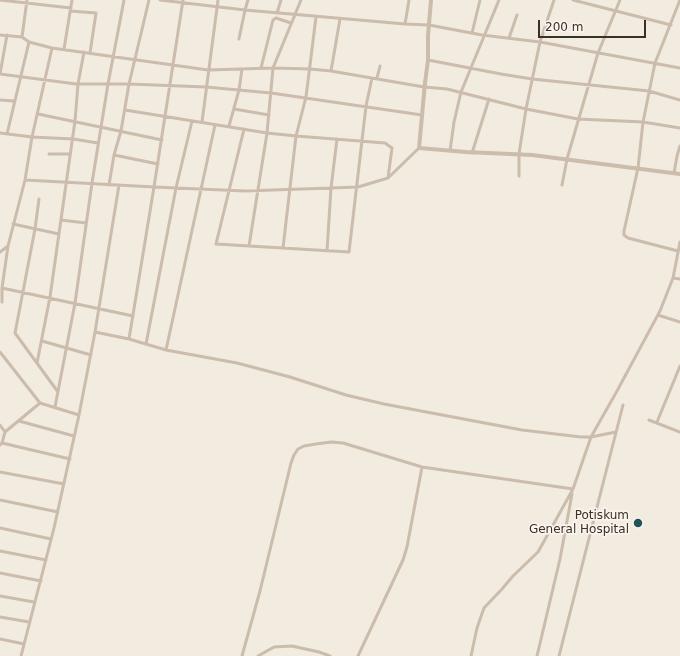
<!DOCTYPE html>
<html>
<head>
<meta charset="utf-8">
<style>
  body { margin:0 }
  #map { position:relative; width:680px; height:656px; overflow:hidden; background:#f2ebe0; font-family:"DejaVu Sans",sans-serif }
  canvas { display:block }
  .scale { position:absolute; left:538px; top:20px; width:108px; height:18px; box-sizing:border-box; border:2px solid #39302a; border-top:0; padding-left:5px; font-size:12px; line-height:14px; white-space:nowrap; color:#39302a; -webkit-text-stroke:3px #faf4ec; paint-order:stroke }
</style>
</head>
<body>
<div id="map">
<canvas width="680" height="656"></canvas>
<div class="scale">200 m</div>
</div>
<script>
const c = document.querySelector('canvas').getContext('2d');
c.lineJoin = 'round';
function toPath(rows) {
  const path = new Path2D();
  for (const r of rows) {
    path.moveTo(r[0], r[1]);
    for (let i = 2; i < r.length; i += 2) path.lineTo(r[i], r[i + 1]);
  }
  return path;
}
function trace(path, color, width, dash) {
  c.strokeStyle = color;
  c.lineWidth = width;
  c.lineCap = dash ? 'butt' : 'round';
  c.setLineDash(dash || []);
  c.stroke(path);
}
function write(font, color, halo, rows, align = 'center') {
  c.font = font + ' "DejaVu Sans",sans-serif';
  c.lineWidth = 3.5;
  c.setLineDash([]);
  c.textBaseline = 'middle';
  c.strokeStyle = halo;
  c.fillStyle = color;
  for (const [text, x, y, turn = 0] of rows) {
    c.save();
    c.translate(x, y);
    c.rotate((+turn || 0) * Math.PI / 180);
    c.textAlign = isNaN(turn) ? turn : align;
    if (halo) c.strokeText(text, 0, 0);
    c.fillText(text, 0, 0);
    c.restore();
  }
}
trace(toPath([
  [0,0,71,8],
  [160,0,245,10,248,0],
  [183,0,154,187,245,191,358,187,388,178,419,148],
  [409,0,405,24,429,25,482,35,540,42,680,68],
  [573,0,671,25],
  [70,11,96,13,90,53],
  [277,13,281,0],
  [472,33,480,0],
  [0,35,22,37,27,0],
  [22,37,29,42,52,48,208,70,273,68,310,69,331,71,424,87,447,89,526,109,578,119,643,122,680,128],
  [509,38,517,15],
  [239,39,245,10,405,24],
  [64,49,72,0],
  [428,60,501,74,532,79,649,91,680,100],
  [261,68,273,20,276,18,291,23],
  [331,71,340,19],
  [0,74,76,84,129,84,206,87,271,93,422,115],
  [0,74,7,35],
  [377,78,380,66],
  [0,100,14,101],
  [234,109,269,115],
  [125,110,267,133,296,136,385,143,392,148,388,178],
  [38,114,162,140],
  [202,122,218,0],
  [229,126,239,90,242,69],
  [244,129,216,244,349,252,366,106,372,78],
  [0,133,32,137,73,139,98,143],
  [7,134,29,42],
  [450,151,454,122,461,92,499,0],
  [472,153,489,99],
  [49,154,70,154],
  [114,155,158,164],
  [674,173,677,156,680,146],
  [519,176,519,154,526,109,540,42,554,0],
  [25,180,154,187,129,339],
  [109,185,114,155,121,131,129,84,149,0],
  [562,185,567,159,598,53,620,0],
  [39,199,35,229,15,333,58,392],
  [61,220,86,223],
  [13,224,59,234],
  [249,246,267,133,273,68,301,0],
  [283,248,296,136,306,97,316,17],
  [327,251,331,188,337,139],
  [678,251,628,238,624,235,624,231,638,168,643,122,655,63,680,0],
  [0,252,8,246],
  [673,278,680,279],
  [2,288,133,316],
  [2,302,2,288,8,246,25,180,32,137,52,48],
  [658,315,680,322],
  [95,332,119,185],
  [42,341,91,355],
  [146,344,176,188,192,121],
  [166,350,215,125],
  [0,352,40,403,79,415],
  [37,363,50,297,75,121,78,84,84,52],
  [55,407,75,303,92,183,108,84,124,0],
  [649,420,680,432],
  [19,421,74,436],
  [657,422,680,366],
  [0,425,5,432],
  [2,443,70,459],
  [0,445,2,443,5,432,40,403],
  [0,472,64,484],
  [0,500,58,512],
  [0,528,51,539],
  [0,551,46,560],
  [0,573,41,581],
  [0,596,34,602],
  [0,617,29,622],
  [0,639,24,644],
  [21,656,54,528,79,415,95,332,129,339,166,350,237,363,290,377,346,395,384,404,522,430,581,437,591,437,616,432],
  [242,656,260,591,291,463,294,455,298,449,304,446,316,444,331,442,343,443,422,467,573,489,591,437,617,391,660,311,673,278,680,242],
  [258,656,274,647,292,646,319,652,330,656],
  [358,656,403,560,407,547,422,467],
  [471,656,477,628,484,608,502,589,513,576,538,552,573,489],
  [537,656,560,559,572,494],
  [559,656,623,405]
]), '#cbbcac', 3);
trace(toPath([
  [431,0,428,36,428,60,425,83,419,148,466,152,532,155,680,174]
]), '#cbbcac', 4);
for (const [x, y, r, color] of [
  [638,523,5,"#215259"]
]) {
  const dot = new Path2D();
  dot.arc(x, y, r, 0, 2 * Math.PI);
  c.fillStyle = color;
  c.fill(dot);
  trace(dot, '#faf4ec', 1.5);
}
write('12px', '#39302a', '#faf4ec', [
  ["Potiskum",629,516],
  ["General Hospital",629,530]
], 'right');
</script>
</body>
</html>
